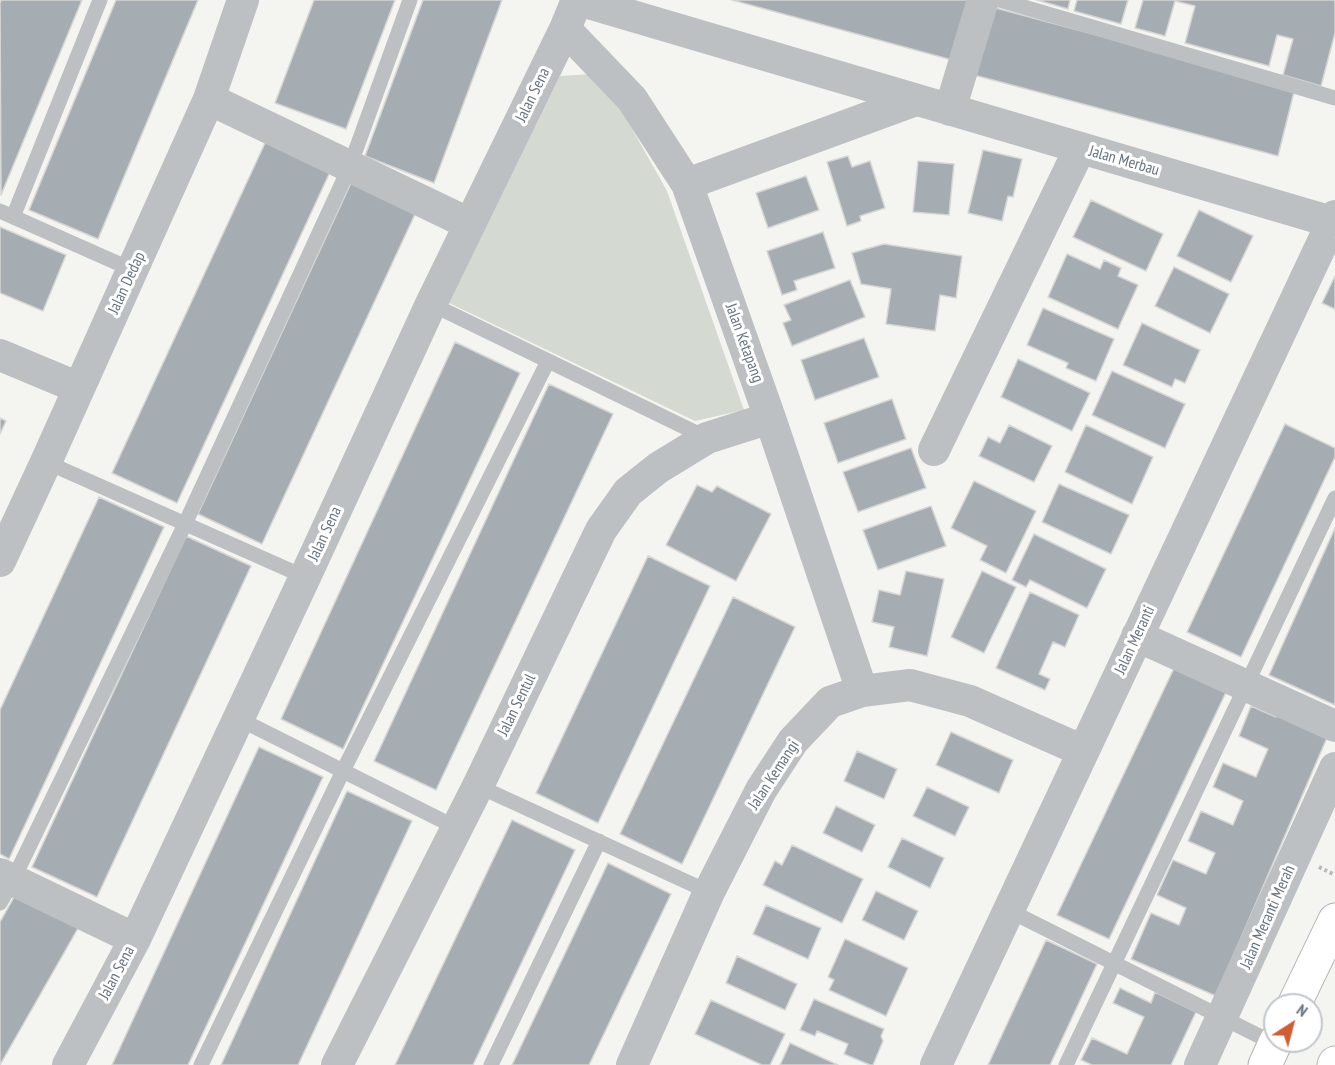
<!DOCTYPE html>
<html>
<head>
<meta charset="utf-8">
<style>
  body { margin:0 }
  #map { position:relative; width:1335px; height:1065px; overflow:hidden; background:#f4f5f1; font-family:"PT Sans Narrow",sans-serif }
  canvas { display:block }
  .north { position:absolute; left:1263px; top:993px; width:60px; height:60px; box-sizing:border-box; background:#fff; border:2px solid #c2c7cc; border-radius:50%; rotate:36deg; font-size:16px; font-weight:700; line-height:24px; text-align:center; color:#667480 }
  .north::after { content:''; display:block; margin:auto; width:21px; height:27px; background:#d35d33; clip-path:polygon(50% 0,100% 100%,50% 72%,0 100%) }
</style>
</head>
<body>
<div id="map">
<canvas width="1335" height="1065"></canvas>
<div class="north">N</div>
</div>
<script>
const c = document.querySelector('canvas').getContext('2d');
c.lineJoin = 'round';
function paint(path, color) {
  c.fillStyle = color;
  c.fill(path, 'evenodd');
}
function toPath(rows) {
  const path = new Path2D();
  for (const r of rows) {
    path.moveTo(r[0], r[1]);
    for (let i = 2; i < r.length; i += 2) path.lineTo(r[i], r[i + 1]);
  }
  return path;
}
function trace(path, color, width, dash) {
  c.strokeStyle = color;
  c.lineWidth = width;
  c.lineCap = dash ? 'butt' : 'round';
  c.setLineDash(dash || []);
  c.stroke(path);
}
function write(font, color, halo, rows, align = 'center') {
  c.font = font + ' "PT Sans Narrow",sans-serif';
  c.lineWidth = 6;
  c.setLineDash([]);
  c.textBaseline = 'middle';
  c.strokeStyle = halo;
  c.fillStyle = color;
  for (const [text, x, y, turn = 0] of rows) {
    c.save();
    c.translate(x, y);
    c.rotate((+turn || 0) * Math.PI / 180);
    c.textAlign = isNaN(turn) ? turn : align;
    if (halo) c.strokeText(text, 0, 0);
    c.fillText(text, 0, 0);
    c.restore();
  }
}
paint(toPath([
  [592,74,622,111,667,191,744,410,695,421,449,303,560,76]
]), '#d4d9d1');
const building = toPath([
  [1,0,82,0,1,195,0,3,1,0],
  [116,0,198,0,98,239,29,210,116,0],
  [314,0,395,0,346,129,275,103,314,0],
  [423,0,502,0,434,183,365,156,423,0],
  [732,0,968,0,952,60,732,0],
  [1037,0,1070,0,1068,9,1037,0],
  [1077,0,1128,0,1121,24,1074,11,1077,0],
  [1143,0,1335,0,1335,33,1321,86,1283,75,1293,39,1277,35,1269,66,1185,43,1195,6,1175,1,1165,36,1135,28,1143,0],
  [992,7,1295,88,1278,156,974,75,992,7],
  [266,141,330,172,177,503,112,473,266,141],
  [983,150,1022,159,1013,197,1008,196,1002,221,968,213,983,150],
  [848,156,852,167,870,161,885,208,860,216,861,221,847,226,827,162,848,156],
  [918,161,954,164,949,215,913,212,918,161],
  [806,176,819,210,768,228,756,193,806,176],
  [351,183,416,212,262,544,198,514,351,183],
  [1091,200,1163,234,1146,271,1073,237,1091,200],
  [1199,210,1253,236,1231,282,1177,256,1199,210],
  [0,227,66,255,43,311,0,293,0,227],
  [823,232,835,268,794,281,797,290,782,295,767,251,823,232],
  [884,244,962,256,956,298,940,295,935,331,886,324,891,289,861,284,852,253,884,244],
  [1067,254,1100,269,1104,260,1121,268,1118,276,1138,285,1118,329,1048,297,1067,254],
  [1174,267,1229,294,1210,333,1155,306,1174,267],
  [1335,276,1335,309,1322,303,1335,276],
  [850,280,865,317,792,346,783,323,791,320,784,305,850,280],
  [1043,308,1114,339,1096,381,1066,368,1068,363,1027,345,1043,308],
  [1142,323,1200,350,1185,383,1175,379,1172,387,1123,365,1142,323],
  [864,338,879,377,815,400,801,360,864,338],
  [455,342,520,373,343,749,281,719,455,342],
  [1018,359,1090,393,1072,431,1001,397,1018,359],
  [1112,371,1185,404,1165,448,1092,415,1112,371],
  [549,384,613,414,436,790,374,761,549,384],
  [892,399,906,439,838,463,824,423,892,399],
  [0,418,6,421,0,434,0,418],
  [1285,424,1335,448,1335,457,1241,657,1187,632,1285,424],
  [1009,425,1052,446,1034,482,979,456,988,437,1000,443,1009,425],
  [1086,425,1153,457,1132,504,1065,472,1086,425],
  [911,448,926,488,858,512,843,472,911,448],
  [974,481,1036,511,1006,573,980,560,987,546,951,528,974,481],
  [1059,484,1129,515,1111,554,1042,522,1059,484],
  [697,485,712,492,717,486,771,514,736,581,666,545,697,485],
  [99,497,164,527,9,859,0,854,0,710,99,497],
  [931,506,946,546,878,570,863,530,931,506],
  [1335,528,1335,705,1269,675,1335,528],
  [1034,534,1106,569,1087,608,1030,580,1026,587,1012,580,1034,534],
  [186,536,251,566,97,897,32,867,186,536],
  [648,556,710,586,598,823,536,793,648,556],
  [906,571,944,579,927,656,889,647,894,627,872,622,879,590,900,595,906,571],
  [982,571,1016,587,984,653,951,637,982,571],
  [1030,592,1079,615,1065,647,1053,642,1039,674,1050,679,1045,690,996,668,1030,592],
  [733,597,795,627,682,864,620,834,733,597],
  [1176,664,1228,688,1109,939,1057,915,1176,664],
  [1251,706,1276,717,1279,711,1329,733,1216,996,1131,959,1151,913,1179,925,1186,908,1157,895,1173,860,1206,874,1215,853,1188,841,1201,811,1233,825,1243,801,1213,787,1223,763,1256,777,1268,749,1239,736,1251,706],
  [951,732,1013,760,999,793,936,765,951,732],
  [259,747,323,777,188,1065,112,1065,259,747],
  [857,751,897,769,884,799,844,781,857,751],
  [927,787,969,807,955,836,913,816,927,787],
  [347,791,412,821,298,1065,221,1065,347,791],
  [836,806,875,825,862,852,823,833,836,806],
  [512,820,575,850,473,1065,395,1065,512,820],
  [902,838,944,858,930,888,888,867,902,838],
  [792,845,863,879,842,923,763,885,775,861,782,865,792,845],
  [608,863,671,894,589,1065,512,1065,608,863],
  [876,891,918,911,904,940,862,920,876,891],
  [17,892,81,923,0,1065,0,922,17,892],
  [766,905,821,928,808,959,753,934,766,905],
  [845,939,908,968,886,1016,829,990,834,980,828,977,845,939],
  [1046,940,1097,964,1050,1065,988,1065,1046,940],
  [737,956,797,984,785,1010,726,983,737,956],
  [1120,988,1151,1003,1155,992,1196,1012,1171,1065,1092,1065,1081,1060,1092,1038,1127,1054,1144,1017,1113,1003,1120,988],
  [814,999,884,1029,881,1036,883,1041,873,1065,870,1065,844,1054,848,1044,817,1031,815,1036,800,1030,814,999],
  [711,1000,785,1034,770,1065,762,1065,695,1034,711,1000],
  [790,1043,838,1065,780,1065,790,1043]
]);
paint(building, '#a6adb2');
trace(building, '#d6d6d4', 1.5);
const highway = toPath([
  [1294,1005,1335,920],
  [1265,1065,1276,1041],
  [1334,1065,1335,1063]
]);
trace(highway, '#afb3b6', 35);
trace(toPath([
  [1319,867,1335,875]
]), '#b6b9bb', 4, [3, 3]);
trace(toPath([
  [1000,0,1335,98],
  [0,211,133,270],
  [13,217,100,0],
  [431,304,707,438],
  [46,462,305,577],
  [239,719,457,828],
  [478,786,709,892],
  [0,903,13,880,185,524,350,166,410,0],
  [1008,910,1275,1044],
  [201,1065,343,771,548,361],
  [491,1065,599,841],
  [1066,1065,1335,498]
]), '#bcc0c3', 15);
trace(toPath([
  [578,0,1332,222],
  [565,29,632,99,687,184,770,418,862,691],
  [209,99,470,224],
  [950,110,983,0],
  [687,184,916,100],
  [0,355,79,388],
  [934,450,1080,148],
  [0,561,46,462,209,99,243,0],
  [1137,636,1335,726],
  [0,874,135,939],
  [68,1065,135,939,305,577,431,304,565,29,577,0],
  [337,1065,478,786,601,530,628,492,658,468,707,438,770,418],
  [632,1065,709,892,761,790,793,741,830,702,862,691,910,685,970,701,1083,751],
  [936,1065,1335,216],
  [1200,1065,1335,768]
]), '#bcc0c3', 32);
trace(highway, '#fff', 33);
write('16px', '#667480', '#fff', [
  ["Jalan Sena",533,95,-64],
  ["Jalan Merbau",1124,161,16],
  ["Jalan Dedap",127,283,-65],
  ["Jalan Ketapang",744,343,70],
  ["Jalan Sena",325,534,-65],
  ["Jalan Meranti",1135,640,-65],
  ["Jalan Sentul",517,705,-64],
  ["Jalan Kemangi",774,775,-57],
  ["Jalan Meranti Merah",1268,917,-66],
  ["Jalan Sena",117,973,-62]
]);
</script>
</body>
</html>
